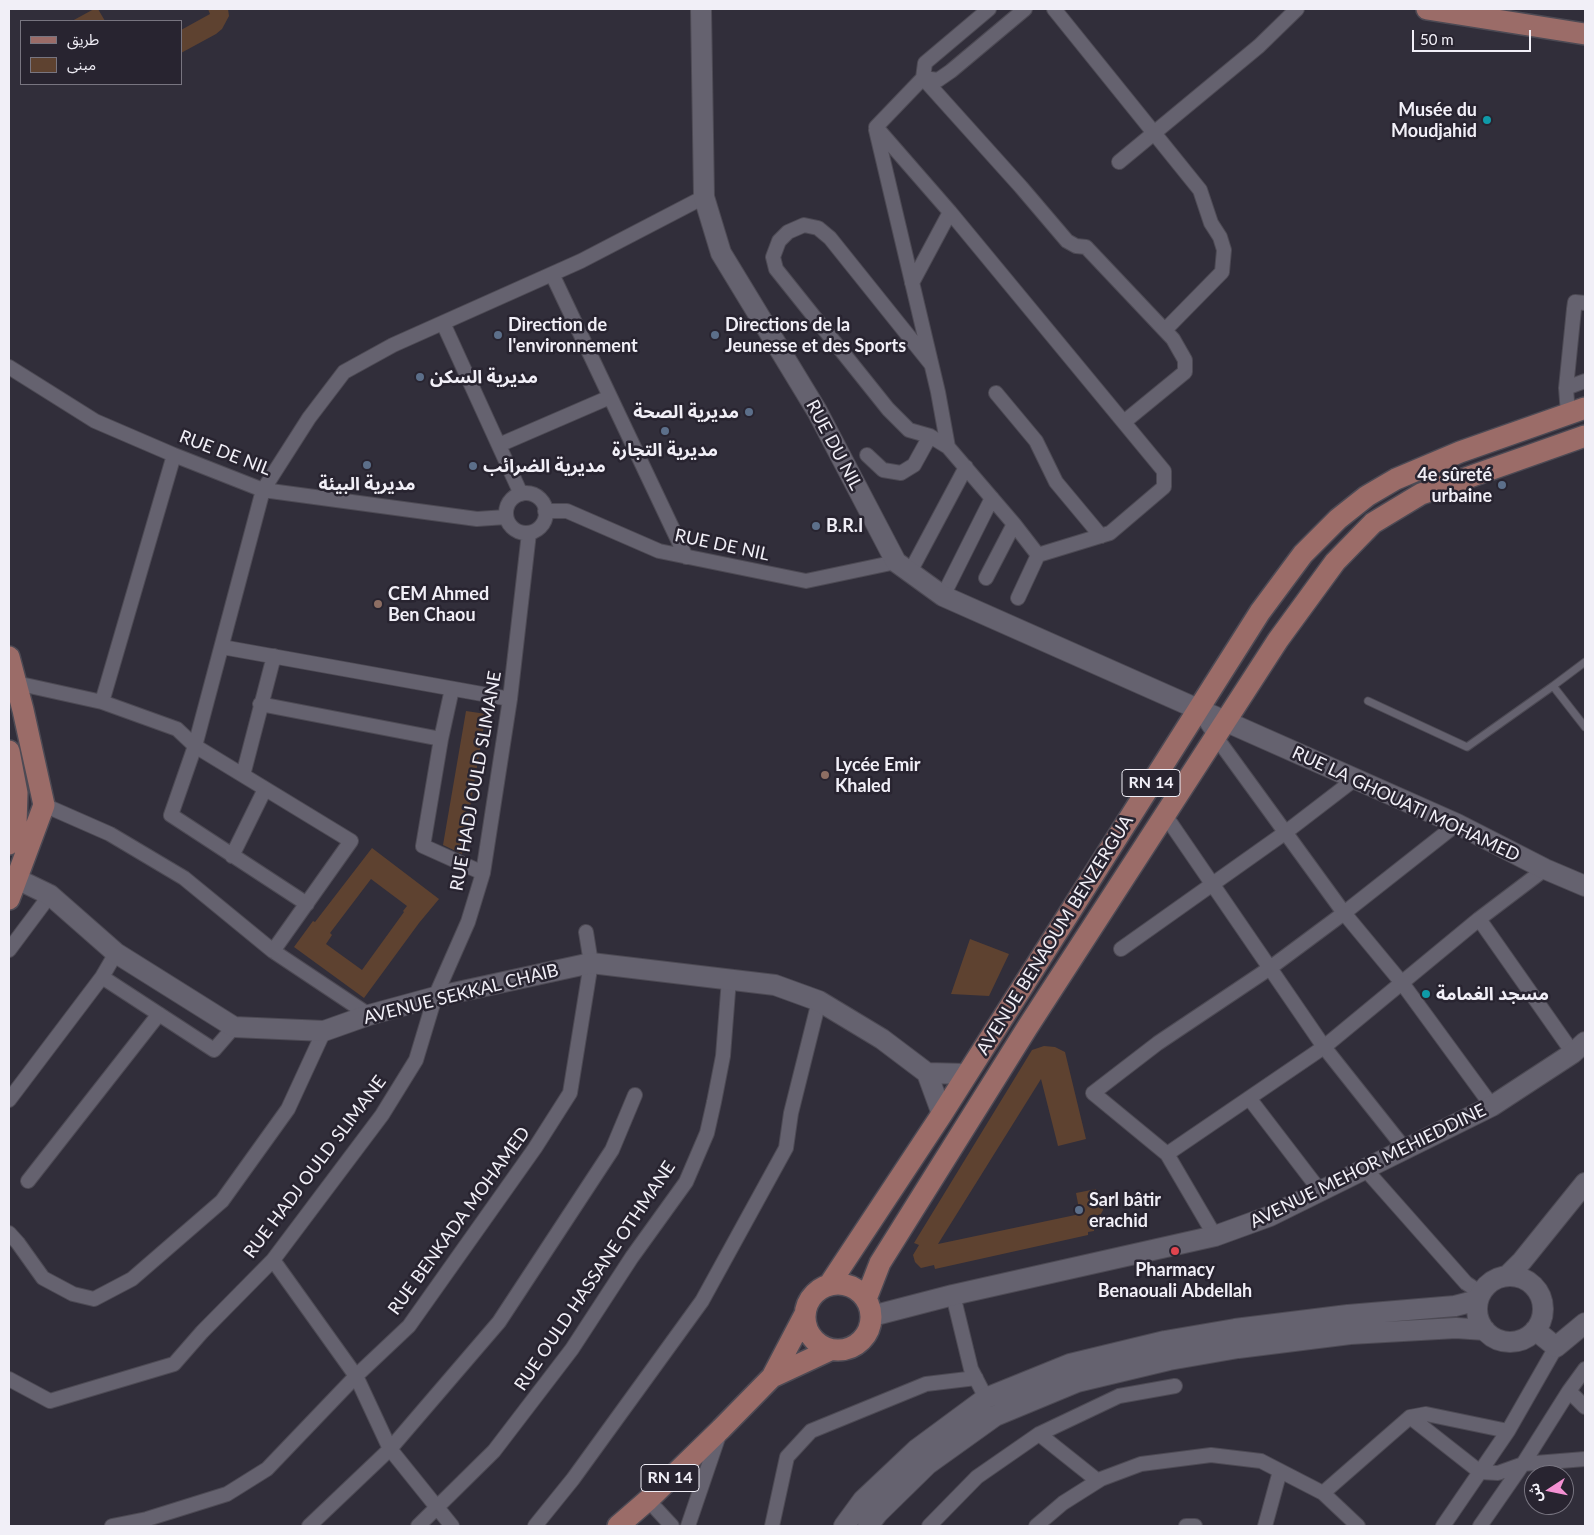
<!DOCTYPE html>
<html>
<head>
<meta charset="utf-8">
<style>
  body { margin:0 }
  #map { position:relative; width:1594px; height:1535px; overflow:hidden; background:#312e3a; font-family:Lato,"Noto Sans Arabic",sans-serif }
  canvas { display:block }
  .frame { position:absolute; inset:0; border:10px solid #f1eff7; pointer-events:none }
  .legend { position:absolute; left:20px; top:20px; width:162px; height:65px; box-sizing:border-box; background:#282430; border:1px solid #787580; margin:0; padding:6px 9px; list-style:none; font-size:15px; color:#f1eff7 }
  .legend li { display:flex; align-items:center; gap:10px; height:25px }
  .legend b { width:25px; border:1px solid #787580 }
  .north { position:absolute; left:1524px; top:1465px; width:50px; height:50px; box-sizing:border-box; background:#282430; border:1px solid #787580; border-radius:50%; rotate:259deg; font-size:14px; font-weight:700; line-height:20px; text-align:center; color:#f1eff7 }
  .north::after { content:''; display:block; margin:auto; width:18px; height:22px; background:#f491d3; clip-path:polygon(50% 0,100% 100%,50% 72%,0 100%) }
  .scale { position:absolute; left:1412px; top:30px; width:119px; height:22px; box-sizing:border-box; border:2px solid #f1eff7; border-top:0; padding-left:6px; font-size:15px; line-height:18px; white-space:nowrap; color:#f1eff7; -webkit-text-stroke:4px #282430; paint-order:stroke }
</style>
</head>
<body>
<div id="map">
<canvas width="1594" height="1535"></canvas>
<div class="frame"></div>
<ul class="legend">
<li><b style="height:6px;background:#9b6c68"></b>طريق</li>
<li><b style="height:14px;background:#5e4230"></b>مبنى</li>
</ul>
<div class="north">ش</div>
<div class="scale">50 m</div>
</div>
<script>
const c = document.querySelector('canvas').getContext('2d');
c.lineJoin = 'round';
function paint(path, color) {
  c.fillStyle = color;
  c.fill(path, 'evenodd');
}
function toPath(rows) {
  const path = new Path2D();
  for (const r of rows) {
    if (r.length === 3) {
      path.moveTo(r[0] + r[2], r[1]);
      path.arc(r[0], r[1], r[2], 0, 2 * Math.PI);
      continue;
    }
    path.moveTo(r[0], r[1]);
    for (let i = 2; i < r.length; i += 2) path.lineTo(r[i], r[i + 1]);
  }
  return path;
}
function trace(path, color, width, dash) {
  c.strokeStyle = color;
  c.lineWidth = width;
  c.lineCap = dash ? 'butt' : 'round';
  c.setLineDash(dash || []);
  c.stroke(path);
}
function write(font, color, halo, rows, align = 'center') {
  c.font = font + ' Lato,"Noto Sans Arabic",sans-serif';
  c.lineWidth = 5;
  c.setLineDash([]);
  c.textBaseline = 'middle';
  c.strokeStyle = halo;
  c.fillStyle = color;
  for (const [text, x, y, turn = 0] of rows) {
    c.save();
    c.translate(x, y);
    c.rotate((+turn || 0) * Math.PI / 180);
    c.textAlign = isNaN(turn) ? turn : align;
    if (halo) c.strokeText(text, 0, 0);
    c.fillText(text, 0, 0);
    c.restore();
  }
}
paint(toPath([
  [94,9,98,9,105,21,72,21],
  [208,9,228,9,229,16,222,29,216,34,181,53,181,30,210,14],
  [466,711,486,714,462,854,443,845],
  [372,848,439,899,419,923,364,998,294,947,313,921,315,922],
  [371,879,407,906,403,911,404,912,362,970,326,944,332,935,330,933],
  [970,939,1009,954,989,996,951,994],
  [1044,1046,1055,1047,1065,1052,1086,1139,1058,1146,1041,1079,938,1244,1080,1214,1076,1193,1096,1189,1098,1200,1101,1200,1103,1210,1094,1227,1094,1231,1088,1232,1088,1235,935,1269,934,1265,921,1268,915,1262,913,1255,919,1245,914,1243,1032,1050]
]), '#5e4230');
const lane = toPath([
  [1585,662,1553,686,1585,727],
  [1368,701,1467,747,1553,686]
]);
const street = toPath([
  [1054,9,1200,190,1211,223,1220,237,1224,250,1222,272,1165,330],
  [923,78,1021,187,1067,241,1076,246,1086,247,1173,339,1185,360,1185,372,1124,422],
  [923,78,938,80,951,71,1025,9],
  [876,127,950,212,1164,471,1164,487,1110,533,1038,555,1014,524,948,447,930,436],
  [876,127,923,78,925,63,989,9],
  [876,130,938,392,948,447],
  [1119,162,1259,46,1297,9],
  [552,274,686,557],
  [912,283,950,212],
  [443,323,521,494],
  [9,367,95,421,174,455,263,490,477,519,506,517],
  [1566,388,1585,381],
  [996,393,1036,441,1056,482,1101,536],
  [1568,414,1566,388,1574,309,1575,302,1585,303],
  [499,445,610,397],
  [867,455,883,470,901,473,914,465,930,436,909,430,888,409,776,269,773,257,779,241,788,232,804,225,818,228,830,238,931,364],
  [526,513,20],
  [545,511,567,511,659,551,806,581,896,562],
  [910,572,966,467],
  [986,578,1014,524],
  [943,596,992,498],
  [1018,598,1038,555],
  [222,647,510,699],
  [9,683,16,683,102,702,177,729,195,746,171,815,307,904],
  [102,702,174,455],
  [260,704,441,739,423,846,483,873],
  [1198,709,1216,737,1344,913,1402,983,1492,1106],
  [441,739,452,689],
  [243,775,274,656],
  [44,805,110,834,184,878,273,951],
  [1165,815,1324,1047,1405,1149],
  [232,856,265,789],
  [1479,919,1573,1053],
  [1121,949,1286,832,1355,779],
  [9,950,50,895],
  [102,977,214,1050,234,1027],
  [369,1015,273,951,351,841,195,746,263,490,309,418,344,372,393,345,581,261,704,197],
  [1249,1098,1321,1192],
  [9,1100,102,977,116,953],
  [1167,1154,1324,1047,1479,919,1545,869],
  [1366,1170,1466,1283,1481,1293],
  [28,1181,159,1014],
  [9,1233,18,1243,43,1278,73,1294,94,1299,132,1279,222,1201,288,1109,324,1031],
  [1215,1236,1167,1154,1093,1093,1158,1043,1270,968,1344,913,1457,824],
  [273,1260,356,1376,390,1449,452,1526],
  [953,1295,971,1369,986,1398],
  [9,1379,50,1401,174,1364,202,1332,273,1260,382,1115,416,1060,435,997,468,922,483,873,510,699,529,533],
  [1569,1391,1585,1407],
  [1410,1417,1480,1472,1498,1473,1523,1464,1585,1459],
  [1039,1434,1098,1481],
  [1323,1493,1410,1417,1426,1414,1508,1431],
  [648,1500,672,1526],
  [112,1526,147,1519,227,1494,267,1469,356,1376,409,1326,535,1148,570,1093,591,963,586,932],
  [309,1526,390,1449,499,1322,612,1150,635,1095],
  [418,1526,494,1451,572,1349,632,1257,686,1182,707,1133,714,1102,723,1056,729,979],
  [535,1526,573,1479,702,1301,786,1148,791,1113,819,1001],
  [688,1526,719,1435],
  [772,1526,787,1457,811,1431,926,1384,976,1378],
  [929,1526,977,1477,1039,1434,1119,1396,1175,1386],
  [1036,1526,1063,1503,1101,1479,1141,1464,1211,1455,1261,1461,1323,1493,1358,1526],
  [1186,1526,1195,1526],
  [1265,1526,1280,1471],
  [1443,1526,1508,1431,1556,1347],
  [1480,1526,1523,1464,1569,1391,1585,1369]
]);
const secondary = toPath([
  [701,9,704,197,721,253,817,411,896,562,943,596,1457,824,1545,869,1585,886],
  [9,877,17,879,50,895,116,953,234,1027,324,1031,369,1015,435,997,591,963,775,985,819,1001,882,1039,927,1073],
  [927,1073,942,1114],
  [927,1073,967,1074],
  [1507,1276,1522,1261,1585,1183],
  [1510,1309,33],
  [872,1316,953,1295,1215,1236,1270,1216,1492,1106,1573,1053,1585,1042],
  [1535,1330,1556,1347,1585,1323],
  [844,1526,863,1500,917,1449,986,1398,1070,1364,1165,1341,1235,1329,1348,1315,1455,1306,1478,1300],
  [868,1526,878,1513,928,1464,995,1416,1077,1382,1169,1360,1238,1348,1350,1334,1456,1328,1485,1330]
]);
const primary = toPath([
  [1427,9,1585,34],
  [9,657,23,710,44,805,9,899],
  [9,751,17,793,16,825,9,844],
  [838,1317,33],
  [829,1285,942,1114,1260,612,1303,554,1338,519,1367,496,1396,479,1460,452,1585,408],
  [866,1299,880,1263,1027,1028,1278,640,1335,562,1373,523,1421,494,1585,436],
  [772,1377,805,1314],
  [618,1526,648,1500,721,1429,772,1377,830,1350]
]);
trace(lane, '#4d4a54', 9);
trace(street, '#4d4a54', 16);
trace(secondary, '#4d4a54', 22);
trace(primary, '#4d4a54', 24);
trace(lane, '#65626f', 7);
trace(street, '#65626f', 14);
trace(secondary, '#65626f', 20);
trace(primary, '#9b6c68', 21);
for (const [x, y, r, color] of [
  [1487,120,5,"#0f9aa8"],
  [498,335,5,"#5c6f8a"],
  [715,335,5,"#5c6f8a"],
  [420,377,5,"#5c6f8a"],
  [749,412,5,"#5c6f8a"],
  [665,431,5,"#5c6f8a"],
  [367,465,5,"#5c6f8a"],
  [473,466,5,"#5c6f8a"],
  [1502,485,5,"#5c6f8a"],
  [816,526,5,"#5c6f8a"],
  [378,604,5,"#8d6e63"],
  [825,775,5,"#8d6e63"],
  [1426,994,5,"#0f9aa8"],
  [1079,1210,5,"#5c6f8a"],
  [1175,1251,5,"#e0444e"]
]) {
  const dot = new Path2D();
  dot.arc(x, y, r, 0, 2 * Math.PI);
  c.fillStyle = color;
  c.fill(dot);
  trace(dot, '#282430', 2);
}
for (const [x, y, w] of [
  [1151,783,58],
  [670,1478,58]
]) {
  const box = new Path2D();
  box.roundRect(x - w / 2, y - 13.5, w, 27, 4);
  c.fillStyle = '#282430';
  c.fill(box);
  trace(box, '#f1eff7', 1);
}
write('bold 16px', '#f1eff7', null, [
  ["RN 14",1151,783],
  ["RN 14",670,1478]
]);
write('bold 18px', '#f1eff7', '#282430', [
  ["Musée du",1477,110,"right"],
  ["Moudjahid",1477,131,"right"],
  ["Direction de",508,325],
  ["l'environnement",508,346],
  ["Directions de la",725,325],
  ["Jeunesse et des Sports",725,346],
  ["مديرية السكن",430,377],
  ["مديرية الصحة",739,412,"right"],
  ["مديرية التجارة",665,450,"center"],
  ["مديرية الضرائب",483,466],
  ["4e sûreté",1492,475,"right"],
  ["urbaine",1492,496,"right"],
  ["مديرية البيئة",367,484,"center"],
  ["B.R.I",826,526],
  ["CEM Ahmed",388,594],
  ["Ben Chaou",388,615],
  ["Lycée Emir",835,765],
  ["Khaled",835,786],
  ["مسجد الغمامة",1436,994],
  ["Sarl bâtir",1089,1200],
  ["erachid",1089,1221],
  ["Pharmacy",1175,1270,"center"],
  ["Benaouali Abdellah",1175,1291,"center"]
], 'left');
write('18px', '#f1eff7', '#282430', [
  ["RUE DU NIL",834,445,62],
  ["RUE DE NIL",225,453,21],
  ["RUE DE NIL",722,545,12],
  ["RUE HADJ OULD SLIMANE",476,781,-80],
  ["RUE LA GHOUATI MOHAMED",1406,804,25],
  ["AVENUE BENAOUM BENZERGUA",1055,935,-58],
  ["AVENUE SEKKAL CHAIB",461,994,-14],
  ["AVENUE MEHOR MEHIEDDINE",1368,1166,-26],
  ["RUE HADJ OULD SLIMANE",315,1167,-53],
  ["RUE BENKADA MOHAMED",459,1221,-54],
  ["RUE OULD HASSANE OTHMANE",595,1276,-56]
]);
</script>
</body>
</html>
